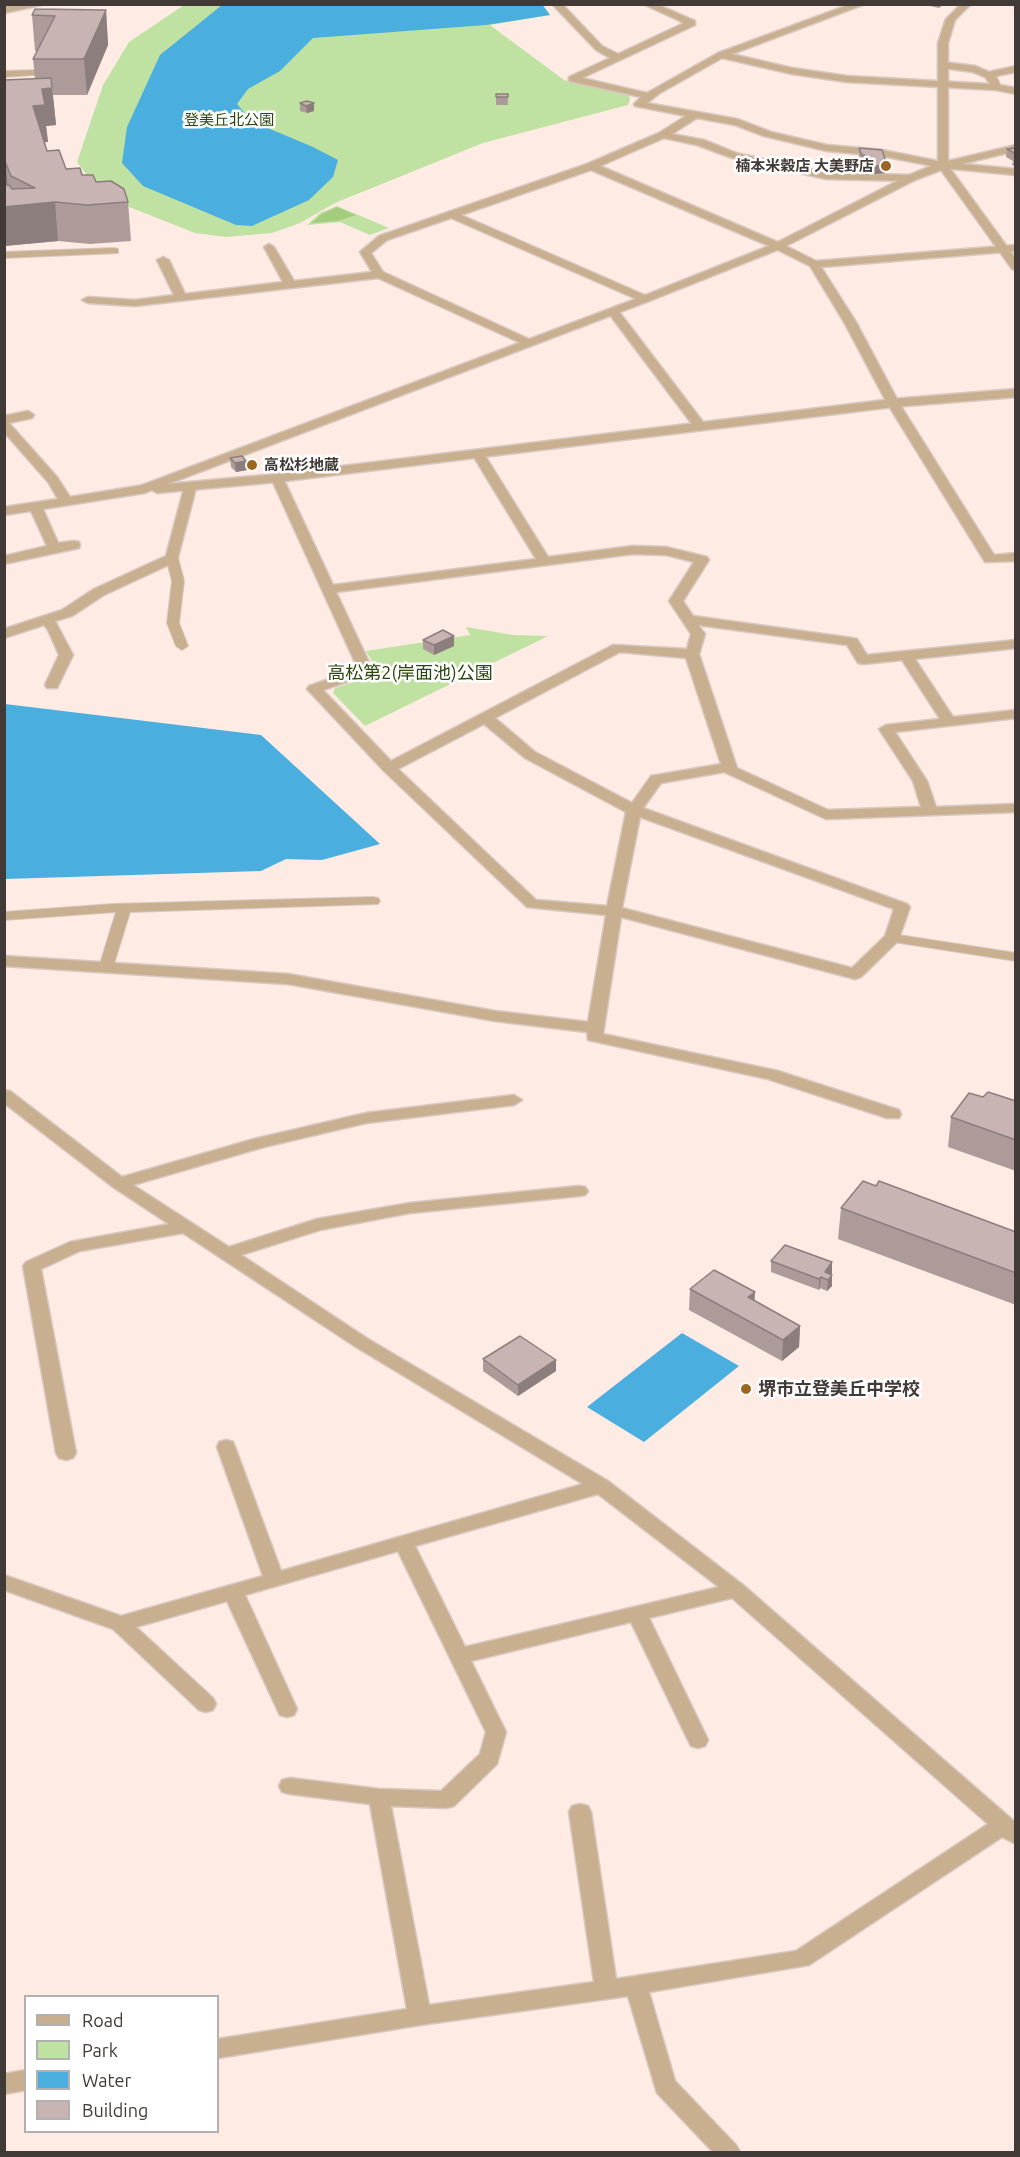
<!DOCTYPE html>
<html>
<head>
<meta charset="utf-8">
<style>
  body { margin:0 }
  #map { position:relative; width:1020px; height:2157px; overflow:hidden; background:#feebe4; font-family:Ubuntu,sans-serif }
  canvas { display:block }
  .frame { position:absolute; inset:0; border:6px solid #413a37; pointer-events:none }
  .legend { position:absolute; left:24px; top:1995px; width:195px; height:138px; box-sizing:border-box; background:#fff; border:2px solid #b3b0af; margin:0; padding:8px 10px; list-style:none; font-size:18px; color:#413a37 }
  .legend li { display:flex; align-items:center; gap:12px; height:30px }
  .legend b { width:30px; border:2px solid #b3b0af }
</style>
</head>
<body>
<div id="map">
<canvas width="1020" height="2157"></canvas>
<div class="frame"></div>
<ul class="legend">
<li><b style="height:8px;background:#c8af8f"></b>Road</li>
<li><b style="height:16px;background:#bfe2a2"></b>Park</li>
<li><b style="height:16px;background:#4aaedf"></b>Water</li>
<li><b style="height:16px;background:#c8b4b2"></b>Building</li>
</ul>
</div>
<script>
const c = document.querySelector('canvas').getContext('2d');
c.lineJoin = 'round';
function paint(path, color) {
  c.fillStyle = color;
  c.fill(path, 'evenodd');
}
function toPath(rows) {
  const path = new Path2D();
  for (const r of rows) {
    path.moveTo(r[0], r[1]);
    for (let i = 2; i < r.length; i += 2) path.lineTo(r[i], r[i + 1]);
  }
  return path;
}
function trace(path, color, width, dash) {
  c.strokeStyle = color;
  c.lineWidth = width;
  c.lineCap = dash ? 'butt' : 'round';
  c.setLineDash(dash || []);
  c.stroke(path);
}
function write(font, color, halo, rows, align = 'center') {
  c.font = font + ' Ubuntu,"Noto Sans JP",sans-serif';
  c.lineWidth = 5;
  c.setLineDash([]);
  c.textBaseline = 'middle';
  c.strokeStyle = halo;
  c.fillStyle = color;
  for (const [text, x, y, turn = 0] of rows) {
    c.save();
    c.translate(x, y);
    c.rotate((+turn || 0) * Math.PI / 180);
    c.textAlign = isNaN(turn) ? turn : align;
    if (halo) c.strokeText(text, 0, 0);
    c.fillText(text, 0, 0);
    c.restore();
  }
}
paint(toPath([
  [184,5,542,5,550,15,490,25,564,80,629,95,630,99,628,105,483,143,335,203,300,223,272,233,226,237,195,233,109,199,96,187,77,162,103,85,129,42],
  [337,206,389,228,370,235,340,222,307,225,320,213],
  [466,627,513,635,548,636,365,726,333,693,335,688,380,674,366,651,470,635]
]), '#bfe2a2');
paint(toPath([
  [337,207,356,215,338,221,311,223,322,214]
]), '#a3cd7d');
paint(toPath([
  [542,4,550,15,486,25,313,38,280,71,248,89,237,104,251,121,313,147,338,160,333,177,309,200,252,226,236,225,143,186,122,163,127,127,160,55,222,5],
  [5,704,261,735,380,844,322,860,286,859,261,871,5,879],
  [682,1333,739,1366,644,1442,587,1407]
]), '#4aaedf');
const service = toPath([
  [38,70,38,74,35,75,4,77,4,71,38,70],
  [114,248,118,249,118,253,4,258,4,252,114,248],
  [172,554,178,558,184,581,179,623,188,646,182,650,176,646,167,623,172,581,166,558,172,554],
  [373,897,378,898,380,901,378,904,130,912,113,967,106,971,99,967,116,912,4,920,4,912,113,904,373,897],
  [892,934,1016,953,1016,961,887,941,885,938,892,934]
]);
const minor = toPath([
  [21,4,46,4,4,13,4,7,21,4],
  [552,4,562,4,602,46,618,54,684,23,643,4,656,4,695,21,695,25,582,78,647,93,718,53,851,4,865,4,732,54,792,68,847,76,990,84,985,77,973,72,943,68,938,65,943,62,975,66,989,72,1016,66,1016,72,996,76,1000,85,1016,88,1016,94,996,90,847,82,792,74,722,58,660,93,647,103,737,119,771,132,827,145,882,150,943,162,1016,169,1016,175,943,168,882,156,827,151,764,136,735,125,697,118,672,134,704,140,736,153,826,173,911,175,916,178,911,181,826,179,729,157,697,145,664,138,600,166,782,244,816,261,1016,245,1016,251,821,267,856,322,899,403,994,555,1016,553,1016,561,985,562,887,403,844,322,810,266,774,248,591,170,461,215,649,297,649,301,641,301,451,218,387,240,371,253,383,272,531,340,531,344,523,344,378,278,135,306,88,303,82,300,88,297,135,300,174,295,157,260,163,257,169,260,185,294,283,282,264,247,269,244,274,247,294,281,372,272,360,252,379,236,587,164,659,133,686,116,635,106,634,104,641,97,569,81,569,77,610,58,596,50,552,4],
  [613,308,617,309,703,422,703,428,695,428,607,311,613,308],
  [28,411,34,415,32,418,9,423,57,477,70,497,144,485,150,489,144,493,43,509,58,543,74,541,79,542,80,545,79,548,4,564,4,556,47,546,31,511,4,515,4,507,58,499,48,482,4,432,4,416,28,411],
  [478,450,484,454,548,557,633,546,666,547,707,557,709,560,683,601,693,616,852,638,857,639,867,655,1016,640,1016,648,915,659,953,717,1016,710,1016,718,895,732,927,781,936,807,1016,804,1016,812,826,819,724,772,661,783,643,808,907,904,910,907,898,941,861,977,855,979,621,917,603,1034,778,1071,899,1110,901,1114,899,1118,887,1118,768,1079,588,1040,587,1032,495,1021,288,984,4,966,4,956,288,974,495,1011,588,1022,606,915,527,907,384,771,307,689,309,686,358,669,271,478,273,475,281,475,283,478,333,585,536,559,472,454,478,450],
  [633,554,666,555,694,562,669,601,691,634,687,649,613,645,391,761,323,690,371,674,373,671,336,592,633,554],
  [698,625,847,645,858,663,863,664,902,660,940,719,886,725,879,729,913,781,921,807,828,810,737,768,699,654,705,634,698,625],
  [620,652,686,658,721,764,651,776,632,803,535,752,495,718,620,652],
  [484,724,525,758,626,812,607,906,536,900,398,769,484,724],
  [640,817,894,909,885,936,852,968,622,908,640,817],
  [190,484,196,488,177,561,104,595,72,616,55,621,73,655,57,688,47,688,45,685,59,655,48,630,44,625,4,638,4,629,62,610,94,589,166,556,184,488,190,484],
  [4,1090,10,1091,122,1177,254,1139,366,1113,514,1095,522,1100,514,1105,366,1123,264,1147,133,1185,229,1247,317,1219,410,1203,579,1186,585,1187,588,1191,585,1195,579,1196,410,1213,320,1230,241,1255,368,1339,608,1481,743,1585,1016,1823,1016,1844,1002,1837,809,1965,649,1992,675,2081,736,2145,740,2152,713,2152,657,2093,628,1996,420,2025,218,2058,218,2039,407,2009,370,1804,290,1794,282,1792,279,1786,282,1780,290,1778,379,1789,441,1791,480,1754,486,1732,398,1551,245,1595,297,1709,294,1715,287,1717,280,1715,277,1709,227,1601,136,1627,213,1698,216,1704,213,1710,206,1712,199,1710,113,1629,4,1590,4,1575,121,1616,263,1576,217,1447,219,1442,226,1440,233,1442,235,1447,281,1571,583,1484,356,1347,183,1233,80,1251,41,1269,76,1453,73,1458,66,1460,59,1458,56,1453,23,1266,26,1262,70,1242,169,1224,113,1187,4,1103,4,1090],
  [598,1494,719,1587,465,1647,415,1546,598,1494],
  [732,1598,988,1824,796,1951,616,1979,591,1812,588,1806,580,1804,572,1806,569,1812,594,1982,429,2005,391,1806,446,1808,454,1806,497,1764,506,1732,471,1661,631,1622,688,1740,691,1746,698,1748,705,1746,708,1740,649,1618,732,1598],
  [26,2070,26,2090,4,2094,4,2074,26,2070]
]);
const tertiary = toPath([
  [961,4,971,4,955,20,948,43,948,161,1016,145,1016,151,949,167,1016,259,1016,270,1012,269,941,170,915,180,782,248,649,301,168,484,277,474,893,399,1016,389,1016,397,893,407,277,482,157,493,152,490,144,493,138,489,140,486,641,297,774,244,907,176,938,163,938,43,946,19,961,4]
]);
trace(service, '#d8c8c1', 2);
trace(minor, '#d8c8c1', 3);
trace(tertiary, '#d8c8c1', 3);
paint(service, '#c8af8f');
paint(minor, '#c8af8f');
paint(tertiary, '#c8af8f');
paint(toPath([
  [921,4,944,4,939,8],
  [106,10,108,45,87,95,53,95,56,125,46,126,48,142,45,142,47,151,66,169,96,182,128,202,131,241,90,244,58,241,4,246,4,80,35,79,33,59,37,51,35,51,32,15],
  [496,94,508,94,508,105,496,105],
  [300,103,314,103,314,111,307,113,300,111],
  [859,148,887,173,861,175,863,164,862,163,859,157],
  [1016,148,1016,167,1012,165,1013,161,1006,157,1007,149],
  [230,458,247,470,236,472,231,467],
  [423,640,454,646,434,655,423,649],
  [983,1097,1016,1101,1016,1171,948,1147,951,1117],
  [841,1208,1016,1232,1016,1305,838,1239],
  [771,1261,832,1273,832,1286,827,1291,820,1288,819,1290,771,1272],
  [690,1289,754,1301,800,1326,799,1347,782,1361,689,1310],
  [483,1359,556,1371,518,1396,483,1371]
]), '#ac9b99');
paint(toPath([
  [106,10,108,45,87,95,84,59],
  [52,88,56,125,46,126,48,142,37,143,33,106,42,89],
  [314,103,314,111,307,113,306,106],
  [4,159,5,159,9,197,4,197],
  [887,165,887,173,861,175,861,167],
  [55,202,58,241,4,246,4,207],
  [246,461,247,470,236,472,235,463],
  [454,636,454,646,434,655,434,645],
  [832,1262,832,1273,827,1279,825,1272],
  [832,1275,832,1286,827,1291,828,1280],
  [821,1277,820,1288,819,1290,819,1279],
  [755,1292,754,1314,748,1297],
  [800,1326,799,1347,782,1361,783,1340],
  [556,1360,556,1371,518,1396,518,1385]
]), '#8c7e7d');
const building = toPath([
  [35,9,106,10,84,59,33,59,55,16,32,15,35,9],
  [51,78,52,88,42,89,45,105,33,106,47,151,59,150,66,169,80,168,82,175,93,175,96,182,111,181,124,189,128,202,87,205,55,202,4,207,4,185,9,185,12,189,35,188,11,176,4,159,4,80,51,78],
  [496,94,508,94,508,97,496,97,496,94],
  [307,101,314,103,306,106,300,103,307,101],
  [859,148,882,150,887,165,861,167,867,156,862,155,859,148],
  [1016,148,1016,154,1007,149,1016,148],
  [242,456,246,461,235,463,230,458,242,456],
  [443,630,454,636,434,645,423,640,443,630],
  [988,1092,1016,1101,1016,1140,951,1117,969,1093,983,1097,988,1092],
  [863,1181,876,1186,879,1181,1016,1232,1016,1273,841,1208,863,1181],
  [785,1245,832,1262,825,1272,832,1275,828,1280,821,1277,819,1279,771,1261,785,1245],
  [714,1270,755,1292,748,1297,800,1326,783,1340,690,1289,714,1270],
  [520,1336,556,1360,518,1385,483,1359,520,1336]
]);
paint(building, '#c8b4b2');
trace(building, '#8c7e7d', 1.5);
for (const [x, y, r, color] of [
  [886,166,6,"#9d6620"],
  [252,465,6,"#9d6620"],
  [746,1389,6,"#9d6620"]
]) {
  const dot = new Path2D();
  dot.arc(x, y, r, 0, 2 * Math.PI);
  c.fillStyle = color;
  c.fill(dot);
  trace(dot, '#fff', 2);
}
write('15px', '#2c470e', '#fff', [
  ["登美丘北公園",229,120]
]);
write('bold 15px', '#413a37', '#fff', [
  ["楠本米穀店 大美野店",874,166],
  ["高松杉地蔵",264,465,"left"]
], 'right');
write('18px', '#2c470e', '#fff', [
  ["高松第2(岸面池)公園",410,673]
]);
write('bold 18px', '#413a37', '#fff', [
  ["堺市立登美丘中学校",758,1389]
], 'left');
</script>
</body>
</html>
